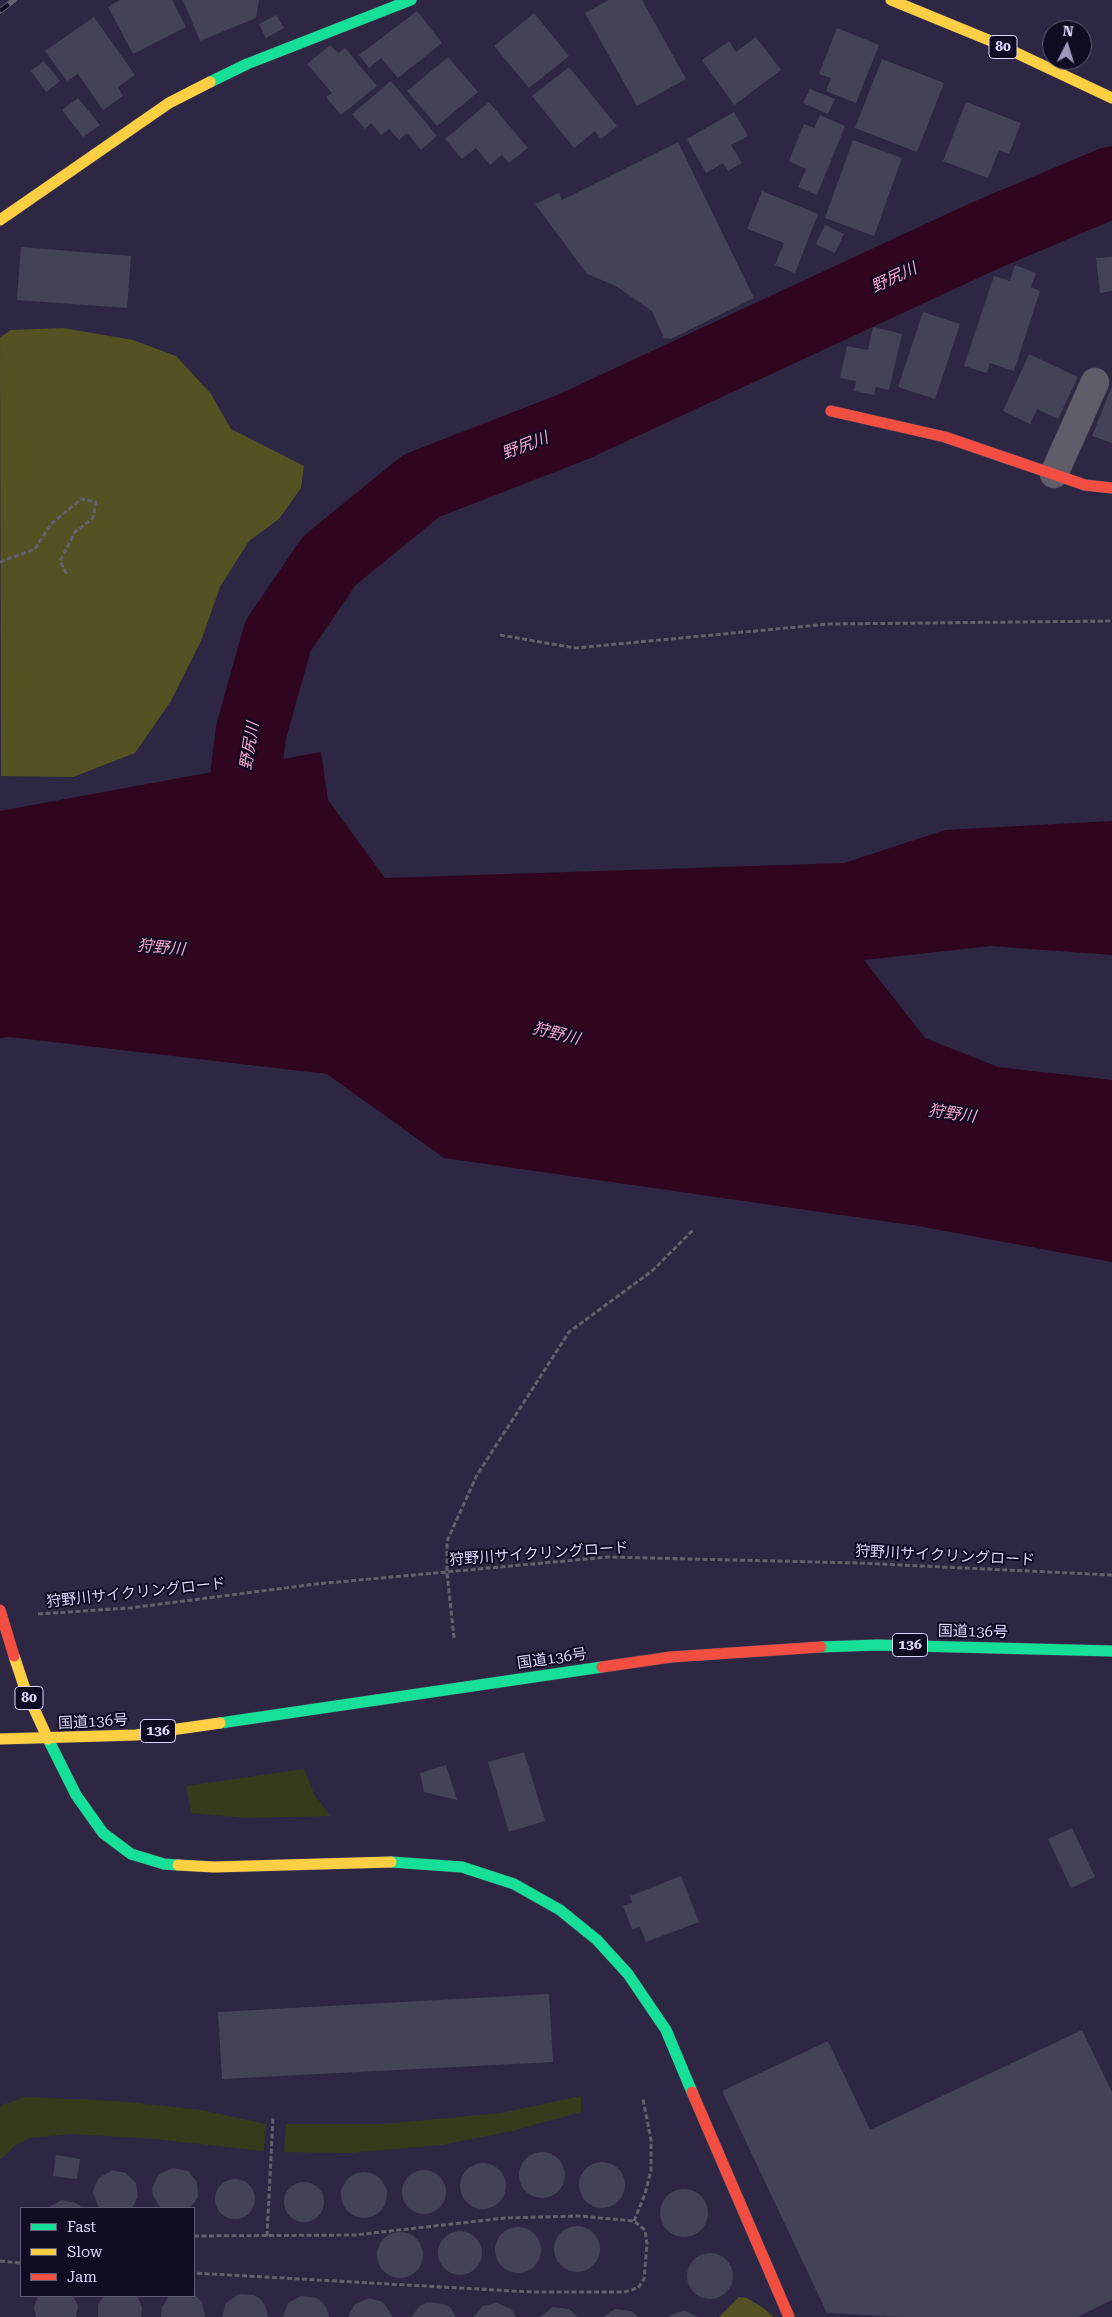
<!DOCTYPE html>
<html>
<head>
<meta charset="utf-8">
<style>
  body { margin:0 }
  #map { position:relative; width:1112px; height:2317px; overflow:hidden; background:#2e2743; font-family:"Roboto Serif",serif }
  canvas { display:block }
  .legend { position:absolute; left:20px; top:2207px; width:175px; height:90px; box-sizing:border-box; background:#100b22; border:1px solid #615d78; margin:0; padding:6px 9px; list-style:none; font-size:15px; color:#dbd7fa }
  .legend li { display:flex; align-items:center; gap:10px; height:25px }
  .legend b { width:25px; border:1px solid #615d78 }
  .north { position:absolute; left:1042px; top:20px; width:50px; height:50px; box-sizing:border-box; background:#100b22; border:1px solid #615d78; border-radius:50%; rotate:5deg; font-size:14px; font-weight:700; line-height:20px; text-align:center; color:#dbd7fa }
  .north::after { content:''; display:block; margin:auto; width:18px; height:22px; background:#9e99ba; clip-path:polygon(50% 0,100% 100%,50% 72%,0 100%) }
</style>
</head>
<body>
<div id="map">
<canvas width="1112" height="2317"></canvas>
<ul class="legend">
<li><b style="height:6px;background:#16e098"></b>Fast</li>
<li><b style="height:6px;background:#ffcf43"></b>Slow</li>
<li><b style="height:6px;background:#f24e42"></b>Jam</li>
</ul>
<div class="north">N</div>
</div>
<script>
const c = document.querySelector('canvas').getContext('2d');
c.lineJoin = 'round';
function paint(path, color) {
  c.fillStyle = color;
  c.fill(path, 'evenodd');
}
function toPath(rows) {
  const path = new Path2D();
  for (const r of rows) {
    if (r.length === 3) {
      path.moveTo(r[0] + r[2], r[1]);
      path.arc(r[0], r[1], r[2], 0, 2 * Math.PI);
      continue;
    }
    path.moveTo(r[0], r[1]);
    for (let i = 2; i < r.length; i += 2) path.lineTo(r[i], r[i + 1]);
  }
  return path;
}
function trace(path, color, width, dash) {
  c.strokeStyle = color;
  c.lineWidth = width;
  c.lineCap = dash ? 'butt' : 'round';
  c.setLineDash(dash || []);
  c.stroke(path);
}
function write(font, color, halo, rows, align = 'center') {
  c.font = font + ' "Roboto Serif","Noto Sans JP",serif';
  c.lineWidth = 4;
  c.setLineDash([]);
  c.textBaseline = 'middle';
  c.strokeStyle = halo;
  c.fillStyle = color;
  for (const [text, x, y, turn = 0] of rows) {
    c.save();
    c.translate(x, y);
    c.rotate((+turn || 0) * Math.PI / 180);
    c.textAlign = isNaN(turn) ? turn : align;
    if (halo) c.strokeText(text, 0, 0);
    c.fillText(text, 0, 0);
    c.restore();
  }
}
paint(toPath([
  [304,1769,314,1794,330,1816,245,1818,191,1813,186,1786],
  [581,2096,581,2112,512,2131,442,2145,348,2153,284,2152,286,2124,383,2124,501,2113],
  [25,2097,119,2101,202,2110,266,2124,264,2151,155,2139,72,2134,30,2138,14,2146,3,2158,0,2158,0,2108,2,2105]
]), '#39391c');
paint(toPath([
  [63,328,133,340,176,356,211,394,231,429,304,466,301,488,279,519,249,541,220,587,201,641,171,701,135,753,73,777,1,776,0,337,11,330],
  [739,2297,747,2298,765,2309,773,2317,719,2317]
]), '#525223');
paint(toPath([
  [321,752,328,800,385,878,844,863,945,830,1112,821,1112,955,991,946,864,960,925,1038,998,1067,1112,1080,1112,1262,918,1226,444,1158,327,1074,10,1037,0,1038,0,811]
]), '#2f0520');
trace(toPath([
  [235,864,251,732,278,636,329,561,421,486,575,426,984,236,1112,182]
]), '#2f0520', 71);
paint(toPath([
  [120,0,172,0,186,27,133,54,108,7],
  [183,0,259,0,256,18,200,41],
  [609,0,642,0,686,79,637,106,585,13],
  [417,11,442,43,398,78,381,58,369,68,359,55],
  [534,13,569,56,529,88,494,46],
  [276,15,284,28,266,38,259,24],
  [94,17,135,75,118,87,123,96,103,110,78,74,67,81,45,51],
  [837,28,879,45,856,103,826,91,831,78,819,74],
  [756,37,781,70,734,105,702,60,729,41,736,52],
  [330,45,338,53,345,48,377,86,341,115,326,97,332,93,307,64],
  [448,57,478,92,437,126,407,91],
  [882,59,944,83,917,152,855,128],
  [44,61,60,81,46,92,31,71],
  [569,67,617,126,601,139,595,131,574,148,532,96],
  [391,81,437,136,421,150,407,133,399,140,389,129,381,135,371,123,365,129,352,114],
  [810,89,835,99,828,114,803,103],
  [78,98,100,125,83,137,62,110],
  [489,102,528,148,509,163,502,155,490,165,476,148,462,159,445,139],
  [966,102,1021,123,1009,154,999,150,988,178,943,161],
  [734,112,748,136,731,145,742,163,728,171,723,163,706,173,687,139],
  [820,115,845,126,817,195,798,187,806,169,789,161,804,124,814,128],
  [853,140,902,158,874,236,825,218],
  [678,142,754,298,671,339,664,338,652,311,616,286,587,274,535,204,559,193,562,200],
  [762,191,818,214,795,273,775,265,784,243,747,229],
  [825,225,844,234,835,253,816,244],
  [21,247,131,256,127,308,17,300],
  [1112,257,1112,291,1100,293,1096,258],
  [1015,265,1036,273,1031,287,1040,291,1014,371,990,363,987,373,964,366,994,276,1010,281],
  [923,312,960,324,935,399,898,387],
  [873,327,902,334,889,390,876,387,874,395,854,391,856,381,840,378,847,346,868,350],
  [1029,354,1078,377,1058,419,1037,409,1030,424,1003,411],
  [1112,386,1112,443,1092,436],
  [524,1752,545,1821,509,1832,488,1762],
  [446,1765,457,1800,424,1792,420,1773],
  [1072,1828,1095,1877,1071,1888,1048,1839],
  [681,1876,699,1922,646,1942,640,1927,632,1929,623,1906,632,1903,630,1896],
  [549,1994,553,2062,222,2079,218,2012],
  [1082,2030,1112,2092,1112,2300,1077,2317,903,2317,827,2313,722,2091,828,2041,870,2130],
  [542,2175,23],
  [56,2155,80,2159,77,2179,53,2176],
  [602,2185,23],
  [483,2186,23],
  [173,2168,188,2171,197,2182,198,2197,190,2208,161,2208,153,2196,152,2188,159,2174],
  [424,2192,22],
  [112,2170,126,2173,136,2183,138,2197,132,2208,100,2208,98,2206,93,2192,95,2185,99,2178],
  [364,2195,23],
  [235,2199,20],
  [304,2202,20],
  [684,2213,24],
  [62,2200,76,2203,83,2208,47,2208],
  [577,2249,23],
  [518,2250,23],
  [460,2253,22],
  [400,2255,23],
  [710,2276,23],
  [194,2294,202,2302,205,2317,161,2317,162,2307,169,2296],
  [239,2294,254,2295,260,2299,265,2305,268,2317,222,2317,226,2303],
  [38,2296,73,2296,78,2306,76,2317,36,2317,34,2307],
  [104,2296,137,2296,142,2307,141,2317,98,2317,98,2304],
  [301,2296,316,2298,322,2302,327,2309,329,2317,283,2317,288,2303],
  [369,2298,383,2302,393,2317,348,2317,355,2304],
  [427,2302,443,2304,450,2307,456,2317,411,2317,420,2306],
  [497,2303,511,2309,516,2317,473,2317,483,2306],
  [553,2307,569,2309,578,2317,540,2317],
  [615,2309,631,2311,639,2317,603,2317],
  [685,2311,699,2317,668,2317,678,2312]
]), '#434258');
const street = toPath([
  [1054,474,1095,382]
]);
const fast = toPath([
  [210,82,247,64,411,0],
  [821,1647,877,1645,1112,1651],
  [220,1723,602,1667],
  [48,1739,76,1795,103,1833,131,1854,164,1864,178,1865],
  [391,1862,462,1867,514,1884,560,1910,597,1940,628,1974,666,2030,692,2092]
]);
const slow = toPath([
  [891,0,991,41,1112,98],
  [0,220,169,103,210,82],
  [14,1656,25,1689,48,1739],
  [0,1739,136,1735,220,1723],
  [178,1865,214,1867,391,1862]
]);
const jam = toPath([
  [831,411,945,437,1085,485,1112,488],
  [602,1667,671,1657,821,1647],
  [692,2092,789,2317]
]);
trace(street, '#47425a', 29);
trace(fast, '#47425a', 12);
trace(slow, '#47425a', 12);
trace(jam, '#47425a', 12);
trace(toPath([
  [0,562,35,549,50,525,81,499,96,502,93,518,75,532,60,561,67,575],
  [500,635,575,648,829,624,1112,621],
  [38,1614,130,1608,316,1584,608,1557,859,1563,1112,1575],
  [454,1638,447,1573,447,1541,477,1475,569,1332,652,1271,694,1229],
  [634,2221,645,2194,651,2170,651,2140,643,2099],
  [194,2236,355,2235,505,2218,579,2216,634,2221,645,2230,647,2244,644,2279,638,2288,624,2292,531,2292,194,2273],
  [267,2236,273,2117],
  [0,2261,21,2263]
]), '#63606e', 3, [5, 2.5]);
trace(street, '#5f5d69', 28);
trace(fast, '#16e098', 11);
trace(slow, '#ffcf43', 11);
trace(jam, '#f24e42', 11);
const rail = toPath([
  [0,11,14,0]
]);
trace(rail, '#656273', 5.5);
trace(rail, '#100b22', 4, [11]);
const jamBridge = toPath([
  [0,1610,14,1656]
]);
trace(jamBridge, '#47425a', 12, []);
trace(jamBridge, '#f24e42', 11);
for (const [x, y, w] of [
  [1003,47,28],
  [910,1645,35],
  [29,1698,28],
  [158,1731,35]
]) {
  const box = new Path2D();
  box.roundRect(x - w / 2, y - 11.5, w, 23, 4);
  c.fillStyle = '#100b22';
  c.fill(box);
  trace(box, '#dbd7fa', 1);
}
write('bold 14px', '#dbd7fa', null, [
  ["80",1003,47],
  ["136",910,1645],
  ["80",29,1698],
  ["136",158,1731]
]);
write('15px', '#dbd7fa', '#100b22', [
  ["狩野川サイクリングロード",539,1554,-4],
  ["狩野川サイクリングロード",945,1556,3],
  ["狩野川サイクリングロード",136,1593,-6],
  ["国道136号",973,1632,1],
  ["国道136号",552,1659,-8],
  ["国道136号",93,1722,-3]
]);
write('italic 16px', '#f9a5cd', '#100b22', [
  ["野尻川",894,278,-25],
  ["野尻川",525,446,-21],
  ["野尻川",250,746,-81],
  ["狩野川",161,948,5],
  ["狩野川",556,1034,14],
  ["狩野川",952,1114,8]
]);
</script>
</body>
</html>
